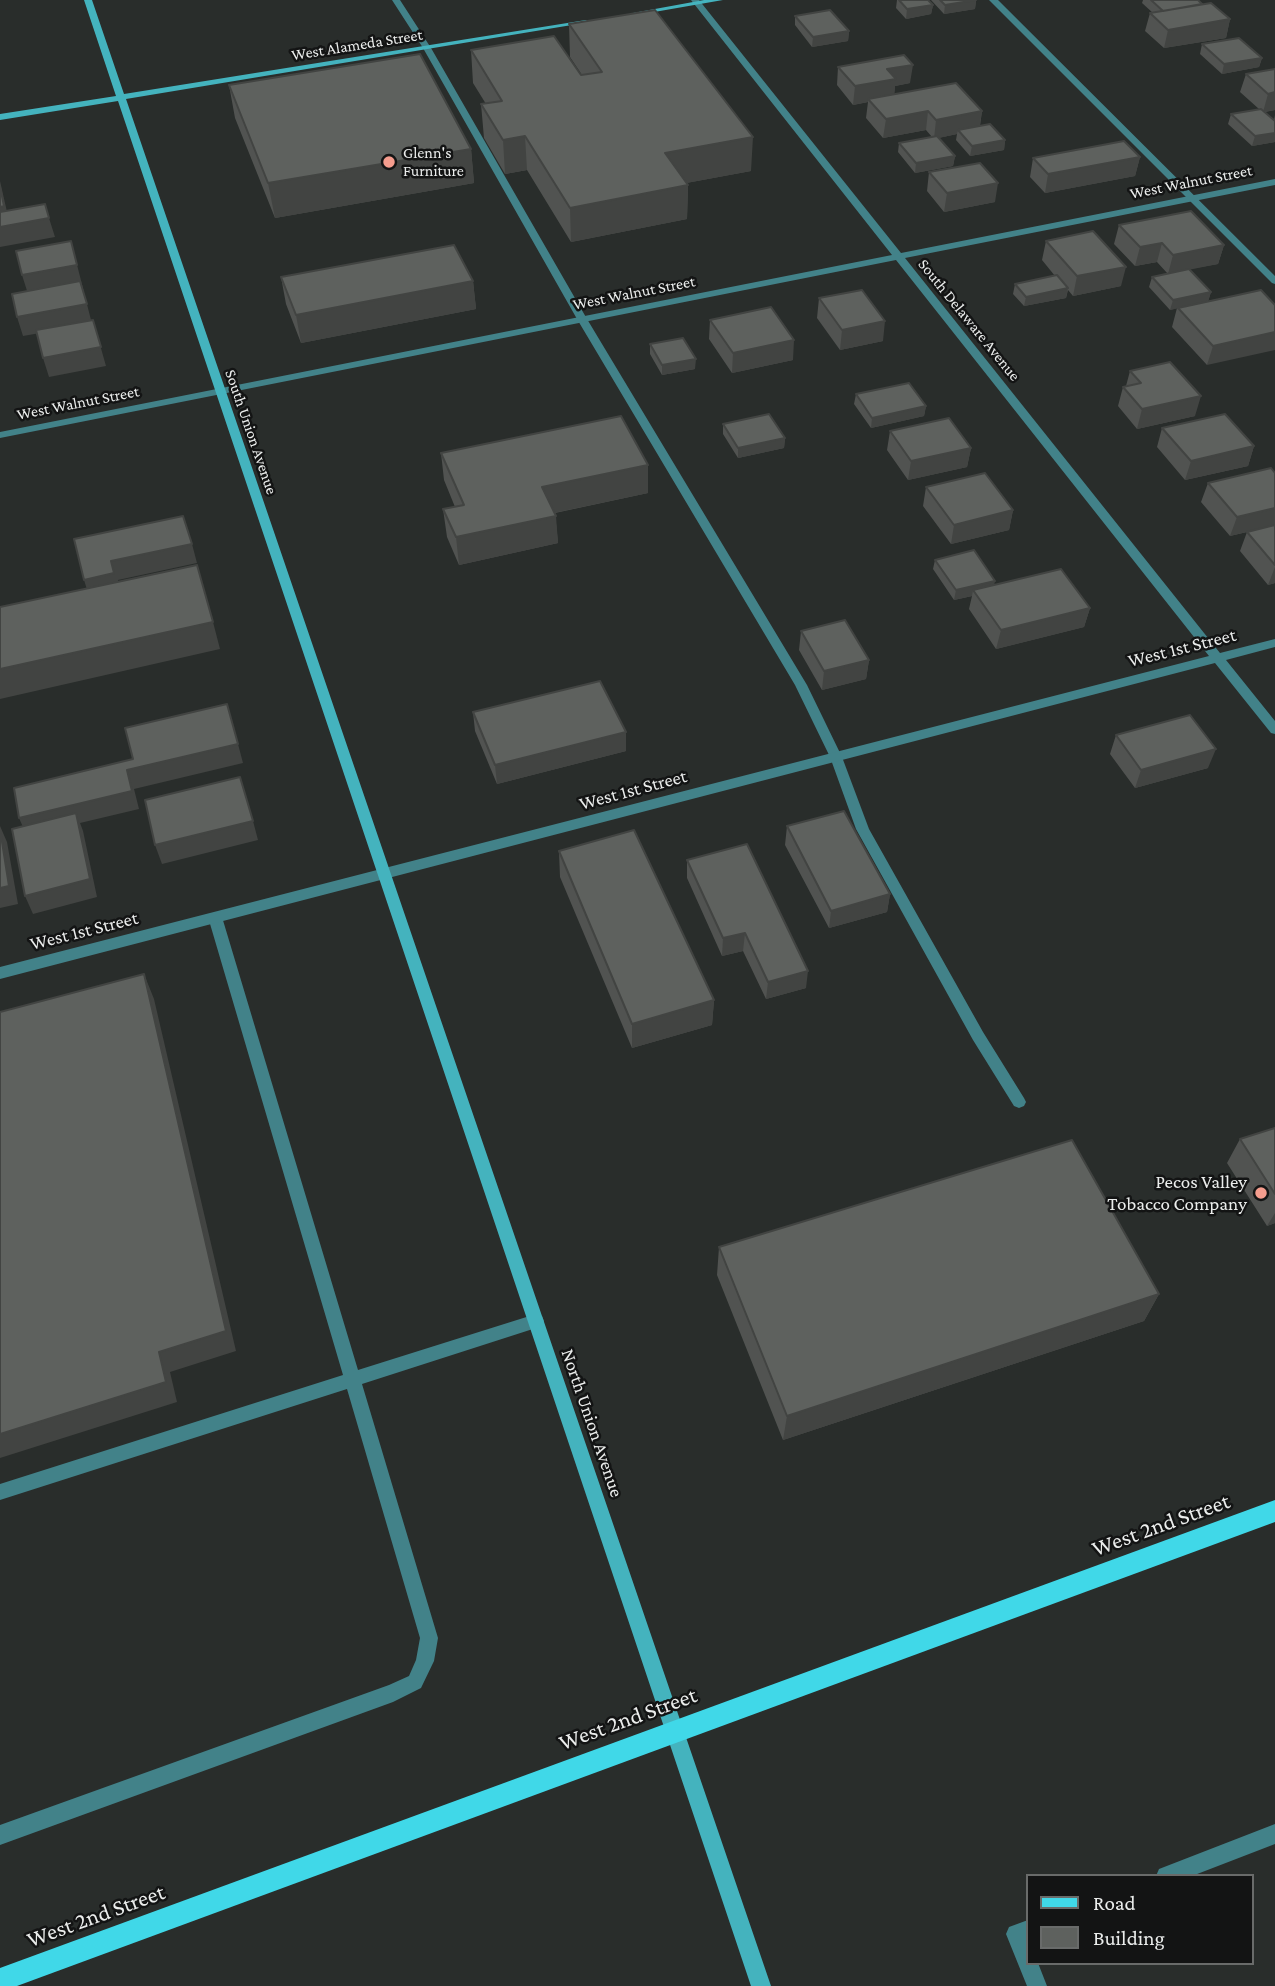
<!DOCTYPE html>
<html>
<head>
<meta charset="utf-8">
<style>
  body { margin:0 }
  #map { position:relative; width:1275px; height:1986px; overflow:hidden; background:#292d2b; font-family:"Crimson Pro",serif }
  canvas { display:block }
  .legend { position:absolute; left:1026px; top:1874px; width:228px; height:91px; box-sizing:border-box; background:#131414; border:2px solid #696b6a; margin:0; padding:9px 12px; list-style:none; font-size:21px; color:#ebedec }
  .legend li { display:flex; align-items:center; gap:14px; height:35px }
  .legend b { width:35px; border:2px solid #696b6a }
</style>
</head>
<body>
<div id="map">
<canvas width="1275" height="1986"></canvas>
<ul class="legend">
<li><b style="height:9px;background:#40d8e8"></b>Road</li>
<li><b style="height:19px;background:#5e615e"></b>Building</li>
</ul>
</div>
<script>
const c = document.querySelector('canvas').getContext('2d');
c.lineJoin = 'round';
function toPath(rows) {
  const path = new Path2D();
  for (const r of rows) {
    path.moveTo(r[0], r[1]);
    for (let i = 2; i < r.length; i += 2) path.lineTo(r[i], r[i + 1]);
  }
  return path;
}
function paint(path, color) {
  c.fillStyle = color;
  c.fill(path, 'evenodd');
}
function trace(path, color, width, dash) {
  c.strokeStyle = color;
  c.lineWidth = width;
  c.lineCap = dash ? 'butt' : 'round';
  c.setLineDash(dash || []);
  c.stroke(path);
}
function write(font, color, halo, rows, align = 'center') {
  c.font = font + ' "Crimson Pro",serif';
  c.lineWidth = 5;
  c.setLineDash([]);
  c.textBaseline = 'middle';
  c.strokeStyle = halo;
  c.fillStyle = color;
  for (const [text, x, y, turn = 0] of rows) {
    c.save();
    c.translate(x, y);
    c.rotate((+turn || 0) * Math.PI / 180);
    c.textAlign = isNaN(turn) ? turn : align;
    if (halo) c.strokeText(text, 0, 0);
    c.fillText(text, 0, 0);
    c.restore();
  }
}
paint(toPath([
  [392,0,400,0,431,48,587,319,807,685,842,757,869,829,983,1032,1024,1098,1026,1102,1024,1106,1019,1108,1014,1106,973,1040,856,829,830,757,795,685,577,319,423,48,392,0],
  [989,0,998,0,1275,276,1275,284,1272,283,989,0],
  [215,912,222,917,358,1370,536,1314,542,1316,544,1321,542,1326,536,1328,362,1384,438,1638,434,1661,421,1688,393,1702,0,1845,0,1825,389,1685,409,1676,416,1660,420,1638,347,1389,0,1500,0,1484,343,1375,208,917,215,912],
  [1275,1824,1275,1844,1192,1876,1156,1876,1159,1869,1275,1824],
  [1028,1920,1028,1963,1038,1963,1047,1986,1027,1986,1006,1934,1009,1927,1028,1920]
]), '#428289');
paint(toPath([
  [691,0,699,0,901,253,1275,179,1275,185,905,258,1220,653,1275,639,1275,647,1226,660,1275,721,1275,734,1271,733,1215,663,0,979,0,967,1209,656,896,260,0,438,0,432,892,255,691,0]
]), '#428289');
paint(toPath([
  [84,0,92,0,124,94,586,20,590,22,126,99,771,1986,751,1986,118,101,0,120,0,114,116,96,84,0],
  [704,0,723,0,637,15,633,13,704,0]
]), '#44b3be');
paint(toPath([
  [1275,1500,1275,1522,17,1986,0,1986,0,1968,1275,1500]
]), '#40d8e8');
paint(toPath([
  [897,0,928,0,933,5,931,14,906,19,896,8],
  [931,0,976,0,975,9,944,14],
  [1143,0,1198,0,1202,4,1230,19,1226,38,1164,48,1145,31,1150,13,1153,13,1142,3],
  [795,16,849,31,848,41,812,47,795,25],
  [569,24,751,171,686,183,688,185,687,219,571,242,527,170,505,174,484,138,481,104,486,104,473,83,471,50,582,75,570,57],
  [1202,44,1262,58,1259,67,1222,74,1200,54],
  [838,67,910,83,895,86,894,95,982,111,980,126,1005,140,1004,150,970,156,956,140,957,134,938,138,955,156,953,166,915,173,898,152,899,143,932,137,926,130,883,138,866,118,868,102,853,105,837,85],
  [1275,69,1275,110,1265,112,1274,120,1275,115,1275,142,1252,146,1228,124,1231,114,1259,109,1240,92,1246,74],
  [229,85,471,149,474,183,275,218,235,118],
  [1140,157,1135,176,1045,193,1030,177,1033,158],
  [929,172,995,202,944,212,927,191],
  [1119,225,1224,245,1218,264,1189,269,1211,292,1208,301,1261,290,1207,365,1172,327,1177,308,1170,310,1149,287,1152,277,1168,274,1157,262,1135,266,1114,244],
  [1046,241,1121,286,1073,296,1068,290,1066,298,1024,306,1013,294,1015,284,1055,276,1042,260],
  [281,277,473,281,476,309,301,343,286,304],
  [819,298,883,341,840,350,817,318],
  [710,320,793,360,732,373,709,339],
  [650,344,695,369,662,375,650,354],
  [1130,371,1195,416,1137,429,1118,406,1123,387,1126,386],
  [856,394,926,406,924,416,871,428,854,404],
  [723,424,785,438,784,448,738,458,723,434],
  [1162,428,1254,446,1248,466,1185,480,1157,447],
  [890,431,971,448,967,467,908,480,887,450],
  [441,453,648,493,555,513,558,543,459,565,447,537,443,509,455,507,444,480],
  [1275,473,1275,583,1268,585,1240,551,1247,532,1230,536,1201,502,1208,483],
  [926,487,1013,510,1009,530,951,544,923,506],
  [935,560,994,585,1090,608,1084,627,996,649,969,609,972,596,954,600,933,569],
  [801,631,869,660,866,679,822,690,799,650],
  [473,712,626,751,497,784,475,731],
  [1116,735,1208,768,1135,788,1110,754],
  [787,826,890,894,887,912,829,928,785,845],
  [559,851,714,1000,712,1025,632,1048,560,877],
  [687,860,806,988,766,999,743,951,722,956,687,878],
  [1275,1128,1275,1223,1267,1226,1227,1163,1240,1139],
  [719,1247,1159,1294,1144,1321,783,1440,717,1275]
]), '#515351');
paint(toPath([
  [976,0,975,9,944,14,945,5],
  [933,5,931,14,906,19,907,9],
  [1230,19,1226,38,1164,48,1168,30],
  [849,31,848,41,812,47,813,37],
  [1262,58,1259,67,1222,74,1224,64],
  [913,65,910,83,895,86,894,98,868,99,868,102,853,105,855,86,887,69],
  [1275,92,1275,110,1263,112,1268,94],
  [928,111,926,130,883,138,886,119],
  [982,111,979,130,958,130,957,134,934,139,936,120],
  [1275,133,1275,142,1252,146,1255,136],
  [525,136,527,170,505,174,503,140],
  [753,137,751,171,665,187,665,153],
  [1005,140,1004,150,970,156,972,146],
  [471,149,474,183,275,218,268,183],
  [955,156,953,166,915,173,916,163],
  [1140,157,1135,176,1045,193,1048,174],
  [0,181,10,225,49,218,55,237,0,247],
  [998,183,995,202,944,212,947,193],
  [688,185,687,219,571,242,570,208],
  [71,241,92,324,23,336,17,317,28,294,22,275],
  [1162,243,1157,262,1135,266,1140,247],
  [1224,245,1218,264,1168,274,1173,255],
  [1126,267,1121,286,1073,296,1077,276],
  [473,281,476,309,301,343,296,315],
  [1068,288,1066,298,1024,306,1026,297],
  [1211,292,1208,302,1170,310,1173,300],
  [93,320,106,366,49,377,43,358],
  [885,321,883,341,840,350,842,330],
  [1275,332,1275,350,1207,365,1213,346],
  [794,340,793,360,732,373,733,353],
  [696,359,695,369,662,375,662,365],
  [1201,396,1195,416,1137,429,1142,409],
  [926,406,924,416,871,428,872,418],
  [785,438,784,448,738,458,738,448],
  [1254,446,1248,466,1185,480,1191,461],
  [971,448,967,467,908,480,911,461],
  [648,465,648,493,544,515,542,487],
  [1275,508,1275,525,1230,536,1237,517],
  [1013,510,1009,530,951,544,954,525],
  [556,516,558,543,459,565,456,537],
  [192,544,197,563,118,580,121,593,90,599,84,580,111,561],
  [1275,567,1275,583,1268,585],
  [995,581,993,591,973,590,972,596,954,600,956,590],
  [1090,608,1084,627,996,649,1001,630],
  [213,622,220,649,0,699,0,669],
  [869,660,866,679,822,690,824,671],
  [626,732,626,751,497,784,495,765],
  [238,744,243,763,134,789,139,809,80,823,83,831,97,897,33,914,25,896,27,836,19,818,127,770],
  [1216,749,1208,768,1135,788,1141,770],
  [253,821,258,840,162,864,155,845],
  [0,826,7,842,18,904,0,908],
  [890,894,887,912,829,928,831,911],
  [745,933,743,951,722,956,723,938],
  [808,971,806,988,766,999,768,982],
  [144,974,154,999,236,1351,170,1372,177,1402,0,1458,0,1434,159,1352],
  [714,1000,712,1025,632,1048,632,1024],
  [1275,1213,1275,1223,1267,1226],
  [1159,1294,1144,1321,783,1440,787,1416]
]), '#424442');
const building = toPath([
  [899,0,928,0,933,5,907,9,899,0],
  [940,0,976,0,945,5,940,0],
  [1151,0,1198,0,1202,4,1163,11,1151,0],
  [1211,3,1230,19,1168,30,1150,13,1211,3],
  [655,10,753,137,665,153,688,185,570,208,525,136,503,140,481,104,502,101,471,50,554,36,581,75,602,72,569,24,655,10],
  [830,10,849,31,813,37,795,16,830,10],
  [1239,38,1262,58,1224,64,1202,44,1239,38],
  [420,54,471,149,268,183,229,85,420,54],
  [904,55,913,65,887,69,896,79,855,86,838,67,904,55],
  [1275,69,1275,92,1268,94,1246,74,1275,69],
  [956,83,982,111,936,120,928,111,886,119,868,99,956,83],
  [1261,109,1275,121,1275,133,1255,136,1231,114,1261,109],
  [990,124,1005,140,972,146,958,130,990,124],
  [937,136,955,156,916,163,899,143,937,136],
  [1124,141,1140,157,1048,174,1033,158,1124,141],
  [980,163,998,183,947,193,929,172,980,163],
  [0,187,4,206,0,207,0,187],
  [45,204,49,218,0,227,0,212,45,204],
  [1191,211,1224,245,1173,255,1162,243,1140,247,1119,225,1191,211],
  [1093,231,1126,267,1077,276,1046,241,1093,231],
  [71,241,77,265,22,275,16,251,71,241],
  [454,245,473,281,296,315,281,277,454,245],
  [1189,269,1211,292,1173,300,1152,277,1189,269],
  [1057,275,1068,288,1026,297,1015,284,1057,275],
  [80,281,87,304,17,317,12,294,80,281],
  [862,290,885,321,842,330,819,298,862,290],
  [1261,290,1275,305,1275,332,1213,346,1178,308,1261,290],
  [771,307,794,340,733,353,710,320,771,307],
  [93,320,101,347,43,358,36,330,93,320],
  [683,338,696,359,662,365,650,344,683,338],
  [1170,362,1201,396,1142,409,1123,387,1141,383,1130,371,1170,362],
  [909,383,926,406,872,418,856,394,909,383],
  [769,414,785,438,738,448,723,424,769,414],
  [1225,414,1254,446,1191,461,1162,428,1225,414],
  [621,416,648,465,542,487,556,516,456,537,443,509,464,505,441,453,621,416],
  [949,418,971,448,911,461,890,431,949,418],
  [1271,468,1275,473,1275,508,1237,517,1208,483,1271,468],
  [985,473,1013,510,954,525,926,487,985,473],
  [183,516,192,544,111,561,114,573,84,580,74,539,183,516],
  [1275,525,1275,565,1247,532,1275,525],
  [974,550,995,581,956,590,935,560,974,550],
  [197,565,213,622,0,669,0,607,197,565],
  [1061,569,1090,608,1001,630,973,590,1061,569],
  [845,620,869,660,824,671,801,631,845,620],
  [600,681,626,732,495,765,473,712,600,681],
  [227,704,238,744,127,770,132,791,19,818,14,788,133,759,125,728,227,704],
  [1190,715,1216,749,1141,770,1116,735,1190,715],
  [240,777,253,821,155,845,145,800,240,777],
  [844,811,890,894,831,911,787,826,844,811],
  [76,813,90,879,25,896,12,829,76,813],
  [0,829,9,886,0,888,0,829],
  [634,830,714,1000,632,1024,559,851,634,830],
  [747,844,808,971,768,982,745,933,723,938,687,860,747,844],
  [144,974,226,1331,159,1352,166,1382,0,1434,0,1012,144,974],
  [1275,1128,1275,1194,1240,1139,1275,1128],
  [1072,1140,1159,1294,787,1416,719,1247,1072,1140]
]);
paint(building, '#5e615e');
trace(building, '#424442', 2);
for (const [x, y, r, color] of [
  [389,162,7,"#f59d8e"],
  [1261,1193,7,"#f59d8e"]
]) {
  const dot = new Path2D();
  dot.arc(x, y, r, 0, 2 * Math.PI);
  c.fillStyle = color;
  c.fill(dot);
  trace(dot, '#131414', 2.5);
}
write('16px', '#ebedec', '#131414', [
  ["West Alameda Street",357,45,-9],
  ["West Walnut Street",1191,182,-11],
  ["West Walnut Street",634,293,-11],
  ["South Delaware Avenue",969,320,51],
  ["West Walnut Street",78,403,-11],
  ["South Union Avenue",251,432,71]
]);
write('16px', '#ebedec', '#131414', [
  ["Glenn's",403,153],
  ["Furniture",403,171]
], 'left');
write('19px', '#ebedec', '#131414', [
  ["West 1st Street",1182,648,-14],
  ["West 1st Street",633,790,-15],
  ["West 1st Street",84,931,-14],
  ["North Union Avenue",592,1423,71]
]);
write('19px', '#ebedec', '#131414', [
  ["Pecos Valley",1247,1182],
  ["Tobacco Company",1247,1204]
], 'right');
write('23px', '#ebedec', '#131414', [
  ["West 2nd Street",1161,1525,-20],
  ["West 2nd Street",628,1719,-20],
  ["West 2nd Street",96,1916,-20]
]);
</script>
</body>
</html>
